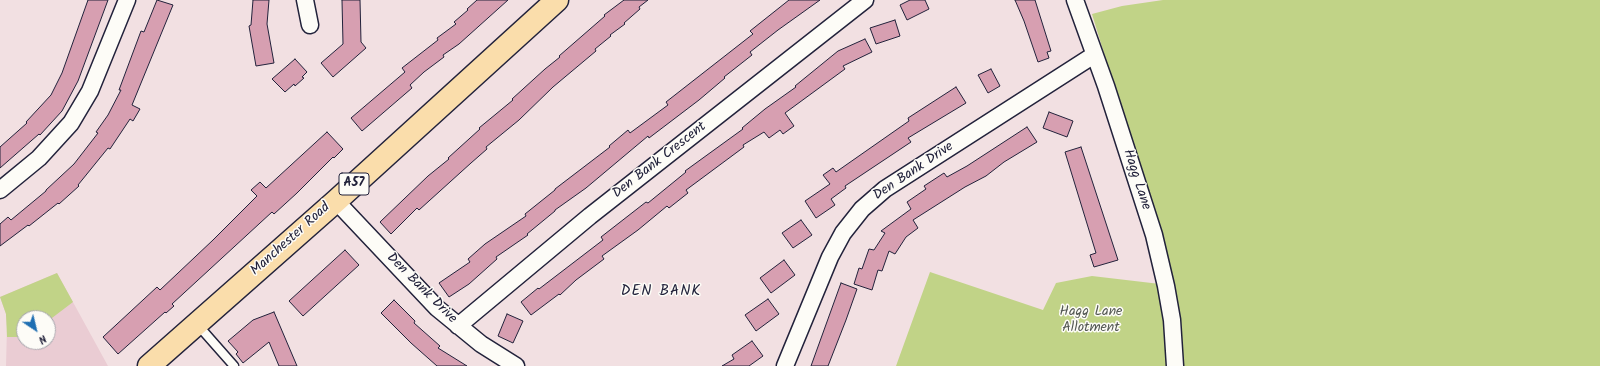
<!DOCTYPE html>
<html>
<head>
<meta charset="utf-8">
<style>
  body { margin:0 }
  #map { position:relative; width:1600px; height:366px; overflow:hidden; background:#f2e0e2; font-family:Kalam,sans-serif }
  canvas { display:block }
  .north { position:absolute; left:16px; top:310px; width:40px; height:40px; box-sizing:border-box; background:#fdfcf7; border:1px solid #a5a5ac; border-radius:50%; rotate:145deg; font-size:11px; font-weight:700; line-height:16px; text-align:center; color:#22223b }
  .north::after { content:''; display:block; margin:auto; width:14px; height:18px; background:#1f6fb2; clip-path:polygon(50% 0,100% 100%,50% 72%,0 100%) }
</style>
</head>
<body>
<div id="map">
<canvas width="1600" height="366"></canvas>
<div class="north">N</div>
</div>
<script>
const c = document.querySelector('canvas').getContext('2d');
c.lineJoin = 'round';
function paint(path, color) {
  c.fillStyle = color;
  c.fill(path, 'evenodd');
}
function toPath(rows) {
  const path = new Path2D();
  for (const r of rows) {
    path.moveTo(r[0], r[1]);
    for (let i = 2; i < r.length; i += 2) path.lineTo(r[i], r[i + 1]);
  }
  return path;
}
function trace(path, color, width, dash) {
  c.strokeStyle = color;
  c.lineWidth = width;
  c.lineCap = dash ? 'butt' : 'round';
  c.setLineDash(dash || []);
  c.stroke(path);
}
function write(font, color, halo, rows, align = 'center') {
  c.font = font + ' Kalam,sans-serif';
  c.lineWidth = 3;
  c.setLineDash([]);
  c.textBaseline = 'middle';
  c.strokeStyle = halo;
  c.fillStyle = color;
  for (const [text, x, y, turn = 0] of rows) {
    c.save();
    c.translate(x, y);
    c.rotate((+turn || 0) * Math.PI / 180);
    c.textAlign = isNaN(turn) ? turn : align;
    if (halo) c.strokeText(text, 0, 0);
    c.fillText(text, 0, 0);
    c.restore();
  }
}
paint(toPath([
  [57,273,108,366,6,366,7,327,6,314,0,297],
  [24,318,48,318,48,342,24,342]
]), '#eaccd3');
paint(toPath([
  [1163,0,1600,0,1600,366,1181,366,1175,287,1092,14,1122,6],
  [930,272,1043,310,1056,283,1092,276,1160,284,1171,366,896,366],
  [57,273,73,302,48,321,48,318,24,318,24,337,7,337,6,314,0,297]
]), '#c1d387');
const building = toPath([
  [88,0,108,0,78,81,62,111,40,135,39,134,0,168,0,147,27,123,26,122,51,95,62,73,88,0],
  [157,0,173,5,132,105,140,109,133,121,130,119,110,149,108,148,78,185,79,186,59,204,58,203,29,226,28,225,0,246,0,224,8,217,11,220,46,191,46,190,74,164,98,133,96,132,108,115,121,90,119,90,141,31,144,32,157,0],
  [253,0,269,0,267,24,274,63,256,66,249,26,251,25,253,0],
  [342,0,360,0,361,42,366,48,333,77,321,63,343,44,342,0],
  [477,0,508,0,459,44,443,55,444,57,424,72,410,85,412,88,362,131,351,118,405,72,402,68,438,40,437,38,456,24,454,22,468,10,467,9,477,0],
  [624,0,648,0,639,7,640,9,624,23,625,24,610,35,611,36,595,49,596,51,553,87,519,120,486,147,487,149,471,163,419,210,417,208,391,234,380,222,428,176,449,159,448,158,480,129,479,128,513,100,512,99,545,69,560,57,559,56,605,16,604,15,624,0],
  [789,0,820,0,778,30,750,52,752,55,724,77,725,78,699,100,649,138,648,136,586,188,555,210,555,211,527,234,528,235,496,257,497,259,469,284,449,297,439,283,470,262,468,259,485,244,526,216,525,214,555,190,555,189,610,147,609,146,628,130,630,133,668,105,666,102,753,34,750,31,789,0],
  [910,0,925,0,929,9,907,20,900,5,910,0],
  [1015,0,1035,0,1051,51,1047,52,1049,58,1038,62,1024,21,1015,0],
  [895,20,900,36,876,44,870,28,895,20],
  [865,39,872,52,843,66,845,69,785,113,794,126,783,134,780,130,769,138,764,132,743,145,744,147,686,190,688,193,669,208,667,206,638,230,602,256,604,259,576,280,560,295,559,294,531,315,521,302,538,288,539,289,603,240,601,237,646,202,648,203,686,172,685,171,743,129,742,128,765,109,796,87,795,86,838,51,865,39],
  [295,59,307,72,302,77,304,78,295,86,294,84,285,92,272,79,295,59],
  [991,69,1000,86,988,93,978,75,991,69],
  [956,87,966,103,908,138,911,142,845,186,846,188,831,199,835,205,816,218,805,201,830,184,823,175,833,168,836,172,909,121,908,118,956,87],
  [1049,112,1073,121,1067,137,1043,128,1049,112],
  [1027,127,1037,142,1004,162,986,176,965,187,913,220,918,228,906,237,895,254,889,251,882,271,878,270,872,290,854,284,859,268,862,269,869,249,874,250,885,233,881,231,911,209,907,202,926,189,924,186,944,173,947,177,967,166,1027,127],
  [327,132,343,149,334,158,333,157,297,193,274,214,272,212,172,304,174,306,166,313,165,312,118,354,103,337,157,287,160,290,213,240,257,196,251,190,260,182,266,188,327,132],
  [1081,147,1118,260,1094,267,1090,255,1096,253,1065,152,1081,147],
  [801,220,812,235,793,248,782,233,801,220],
  [345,250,359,265,303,316,289,301,345,250],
  [784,260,795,275,771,293,760,278,784,260],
  [841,283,857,289,846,320,828,366,811,366,841,283],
  [768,299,779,314,756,331,745,315,768,299],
  [394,300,415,321,414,323,440,346,438,348,467,366,437,366,411,343,381,313,394,300],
  [274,312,297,366,279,366,269,342,243,363,236,354,238,352,228,341,253,320,274,312],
  [507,314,523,321,513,343,498,336,507,314],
  [752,341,763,356,749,366,722,366,734,359,732,355,752,341]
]);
paint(building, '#d79fb1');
trace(building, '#22223b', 1);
const service = toPath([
  [197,324,234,366]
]);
const minor = toPath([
  [305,0,310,25],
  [1075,0,1106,86,1154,235,1166,286,1172,320,1175,366],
  [0,190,39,158,71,123,90,91,127,0],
  [336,201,437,308,481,344,516,366],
  [458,326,590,216,865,0],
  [785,366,830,257,843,233,862,209,885,189,1094,55]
]);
const primary = toPath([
  [149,366,336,201,557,0]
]);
trace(service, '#22223b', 11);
trace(minor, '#22223b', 19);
trace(primary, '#22223b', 25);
trace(service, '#fdfcf7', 8);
trace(minor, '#fdfcf7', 16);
trace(primary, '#faddab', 22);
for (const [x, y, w] of [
  [354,184,30]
]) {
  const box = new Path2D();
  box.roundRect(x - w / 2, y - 11, w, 22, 3);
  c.fillStyle = '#fdfcf7';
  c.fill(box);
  trace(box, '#22223b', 1);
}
write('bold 13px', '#22223b', null, [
  ["A57",354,184]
]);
write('14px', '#22223b', '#fdfcf7', [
  ["Den Bank Crescent",660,161,-38],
  ["Den Bank Drive",914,172,-34],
  ["Hagg Lane",1136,180,72],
  ["Manchester Road",291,240,-42],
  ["Den Bank Drive",421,289,45]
]);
write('14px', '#525752', '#fdfcf7', [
  ["Hagg Lane",1091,313],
  ["Allotment",1091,329]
]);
c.letterSpacing = '1px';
write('15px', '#22223b', '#fdfcf7', [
  ["DEN BANK",661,292]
]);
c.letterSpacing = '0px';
</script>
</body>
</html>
